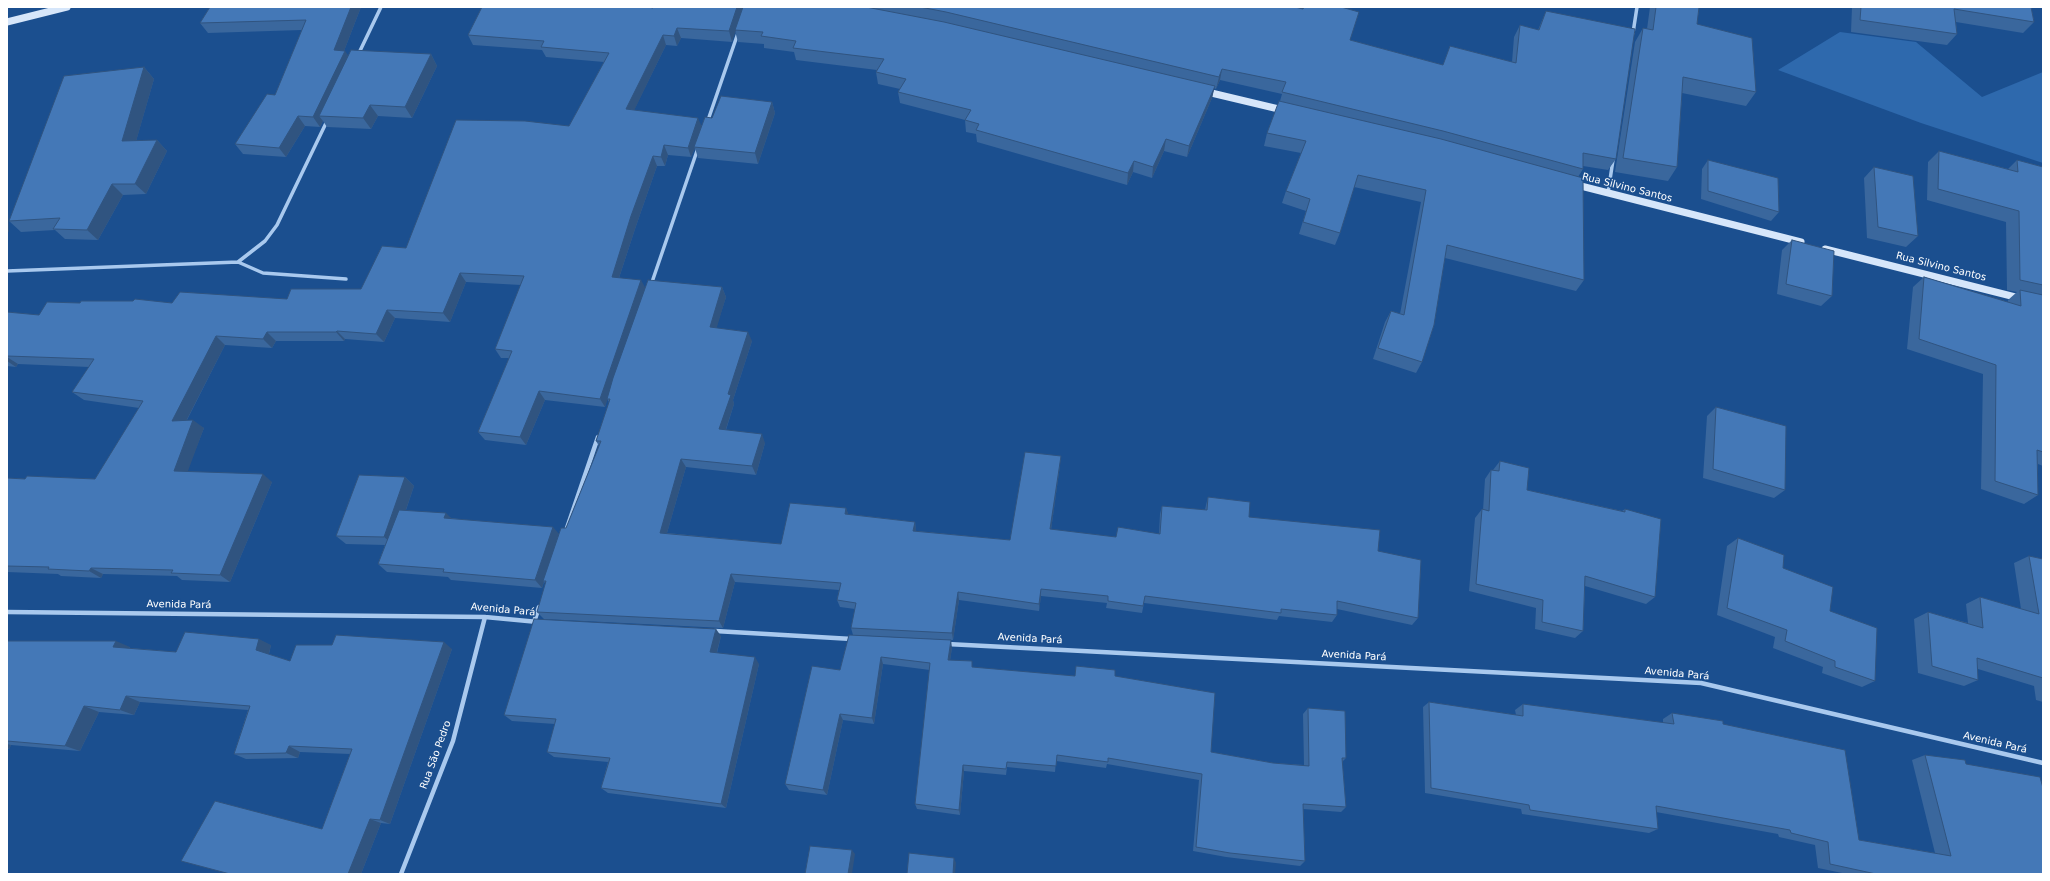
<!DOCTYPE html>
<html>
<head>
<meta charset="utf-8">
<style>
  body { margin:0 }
  #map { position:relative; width:2050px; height:881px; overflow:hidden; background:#1b4f8f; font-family:"DejaVu Sans",sans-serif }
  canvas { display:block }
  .frame { position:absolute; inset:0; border:8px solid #fff; pointer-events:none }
</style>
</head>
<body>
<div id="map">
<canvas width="2050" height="881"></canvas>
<div class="frame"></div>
</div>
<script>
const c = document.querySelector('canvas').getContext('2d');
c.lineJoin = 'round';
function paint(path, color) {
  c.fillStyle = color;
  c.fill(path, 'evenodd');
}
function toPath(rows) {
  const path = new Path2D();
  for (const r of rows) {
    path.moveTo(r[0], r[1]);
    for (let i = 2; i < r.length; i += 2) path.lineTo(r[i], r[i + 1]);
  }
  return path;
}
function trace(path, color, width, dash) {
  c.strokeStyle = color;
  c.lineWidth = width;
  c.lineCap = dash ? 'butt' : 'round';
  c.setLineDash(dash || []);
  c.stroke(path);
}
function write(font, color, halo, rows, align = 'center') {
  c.font = font + ' "DejaVu Sans",sans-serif';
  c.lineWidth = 3;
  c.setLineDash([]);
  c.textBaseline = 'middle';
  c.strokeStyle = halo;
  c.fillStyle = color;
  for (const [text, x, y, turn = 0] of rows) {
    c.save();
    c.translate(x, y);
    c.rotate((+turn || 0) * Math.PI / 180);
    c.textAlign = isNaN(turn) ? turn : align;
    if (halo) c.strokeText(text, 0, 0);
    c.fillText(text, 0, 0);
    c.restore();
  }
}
paint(toPath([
  [1840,32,1916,42,1982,97,2043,72,2043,163,1921,123,1778,70]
]), '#2e69ad');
trace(toPath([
  [1633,33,1637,7],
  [358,55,381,7],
  [707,123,738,33],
  [1608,193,1613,160],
  [238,262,263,273,346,279],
  [7,271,238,262,265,241,277,225,327,121],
  [651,285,698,148]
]), '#a9c9ee', 3.5);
trace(toPath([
  [566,531,598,437],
  [7,612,485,617,538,622],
  [534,622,539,607],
  [715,631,852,639],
  [947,644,1701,683,2043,763],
  [401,874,453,741,485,617]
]), '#a9c9ee', 4.5);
trace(toPath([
  [7,22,67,7],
  [1203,91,1287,111],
  [1573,184,1801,242],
  [1825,249,2043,304]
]), '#d6e6fa', 7);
paint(toPath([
  [210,7,361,7,344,51,348,56,431,54,437,66,412,118,378,116,371,129,327,127,323,121,320,127,305,126,286,157,243,154,235,144,275,95,302,30,208,33,200,23],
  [654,7,1295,7,1350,40,1443,65,1450,46,1512,62,1514,37,1520,25,1538,30,1546,11,1616,159,1608,170,1583,166,1583,169,1578,177,1584,280,1576,291,1445,258,1422,362,1416,373,1373,359,1385,322,1391,311,1400,314,1421,202,1354,187,1340,233,1335,245,1299,234,1306,211,1282,203,1286,191,1301,153,1264,146,1267,133,1280,101,1282,94,1220,80,1216,89,1214,88,1212,98,1187,157,1164,151,1152,178,1133,172,1127,185,977,142,976,134,966,132,965,120,900,103,898,92,900,89,878,84,876,72,877,70,796,60,794,52,764,48,764,44,738,42,735,31,732,42,681,38,677,46,666,45,634,110,701,126,712,118,772,102,775,113,758,164,698,158,695,148,691,157,668,155,665,166,657,166,636,226,619,278,645,288,722,287,726,297,716,328,752,341,733,400,734,404,726,430,765,443,756,475,686,467,667,533,781,544,846,508,848,514,915,522,916,531,1010,540,1060,465,1051,530,1116,537,1159,534,1160,514,1162,506,1205,510,1206,505,1208,497,1249,517,1378,551,1418,618,1412,625,1337,609,1337,615,1332,622,1279,616,1277,620,1144,603,1142,613,1106,608,1107,603,1041,596,1039,611,959,600,953,640,853,635,851,628,855,609,840,607,837,600,839,590,735,582,723,628,544,619,537,612,546,584,544,582,542,588,451,580,448,577,387,572,378,564,385,545,346,544,336,536,405,477,414,486,406,510,452,518,559,534,566,528,599,446,596,441,609,402,607,399,605,407,545,400,526,445,485,440,478,432,509,358,501,358,495,349,521,285,466,282,450,322,395,318,384,342,345,339,344,341,276,341,272,348,225,345,187,420,204,428,187,471,272,482,230,582,182,580,177,576,103,574,101,578,61,576,58,574,7,572,7,478,25,479,95,479,139,408,84,400,72,392,89,367,18,364,16,367,7,366,7,312,39,315,80,303,172,303,287,299,361,289,406,248,569,126,604,62,546,57,542,50,473,45,468,35,653,8],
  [1650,7,1699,7,1697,24,1756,92,1746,106,1682,93,1677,167,1668,181,1615,172,1635,42,1643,28,1647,29],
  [1852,7,2031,7,2034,22,2023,33,1956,22,1957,34,1947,45,1851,32],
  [144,67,154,79,136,141,157,140,167,151,146,194,123,195,98,240,65,239,55,230,21,232,9,221],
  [1939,151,2008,169,2017,160,2043,167,2043,466,2038,464,2038,495,2024,504,1981,489,1983,374,1907,349,1913,287,1924,277,2008,302,2008,300,2017,292,2007,290,2006,222,1927,200,1928,162],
  [1708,160,1779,212,1771,221,1701,199,1702,169],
  [1874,167,1918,236,1906,247,1867,238,1864,178],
  [1792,240,1832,296,1821,306,1777,294,1782,250],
  [1716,407,1785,490,1774,498,1703,478,1707,416],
  [1500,461,1527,490,1622,511,1625,509,1655,597,1646,604,1585,586,1583,631,1575,638,1535,629,1536,608,1469,591,1475,518,1482,509,1483,510,1485,479,1491,470,1493,470],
  [1738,538,1783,568,1830,611,1875,681,1862,687,1822,673,1823,667,1773,648,1775,637,1717,615,1727,546],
  [2029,556,2043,559,2043,702,2036,700,2034,686,1978,669,1978,680,1964,686,1918,673,1914,619,1928,612,1968,623,1966,604,1980,597,2021,609,2014,563],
  [849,635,952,648,950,660,973,668,1075,676,1115,676,1211,752,1273,763,1304,765,1303,714,1308,708,1346,758,1342,762,1346,807,1341,812,1303,809,1305,861,1300,866,1226,857,1193,851,1199,780,1107,764,1106,768,1056,761,1055,772,1007,767,1006,775,964,771,960,815,917,809,915,804,930,670,883,664,874,724,843,720,827,795,789,790,785,784,840,670],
  [721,636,717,653,759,664,726,808,608,793,601,788,608,762,554,757,547,752,555,724,512,721,504,715],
  [7,641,130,647,130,648,176,652,271,645,269,654,290,661,452,649,390,824,381,823,361,874,230,874,322,829,350,754,300,752,298,758,246,759,234,754,248,710,140,702,134,715,99,712,80,751,11,745,9,749,7,749],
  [1429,702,1516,715,1515,710,1523,704,1663,723,1663,719,1672,713,1723,724,1859,840,1935,853,1912,760,1925,755,1966,764,2043,874,1847,874,1818,868,1815,845,1779,837,1778,834,1656,812,1658,829,1649,833,1522,814,1521,809,1425,793,1423,707]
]), '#3a679d');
paint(toPath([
  [351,7,361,7,341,59,345,51,352,61,319,116,323,121,320,127,313,117,334,50],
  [737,7,744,7,732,42,729,31],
  [677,28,681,38,677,46,674,36],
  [663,35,666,45,630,119,626,109],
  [431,54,437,66,412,118,405,107],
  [144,67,154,79,133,152,122,141],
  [1222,69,1220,80,1216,89,1219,77],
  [1215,86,1212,98,1187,157,1189,146],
  [772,102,775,113,758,164,755,153],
  [370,105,378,116,371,129,363,118],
  [298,116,305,126,286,157,279,148],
  [698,118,702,127,694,147,695,148,691,157,688,148],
  [1166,139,1164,151,1152,178,1153,167],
  [157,140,167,151,146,194,135,184],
  [664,145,668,155,665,166,661,157],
  [653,156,657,166,636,226,616,287,612,277,631,216],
  [1134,161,1133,172,1127,185,1128,173],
  [112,184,123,195,98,240,87,230],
  [7,188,9,232,7,231],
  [460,273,466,282,450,322,443,313],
  [641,280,646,289,605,407,600,399],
  [722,287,726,297,714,337,710,327],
  [387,310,395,318,384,342,376,334],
  [337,331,345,339,344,341,336,332],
  [267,332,276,341,272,348,263,339],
  [748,332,752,341,733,400,734,404,723,438,719,429,728,394],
  [216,336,225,345,182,429,172,421],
  [7,357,18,364,16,367,7,361],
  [539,391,545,400,526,445,520,437],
  [193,420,204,428,185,479,174,471],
  [762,434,765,443,756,475,752,466],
  [1061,456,1060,465,1050,537,1050,529],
  [681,459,686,467,665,540,660,533],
  [263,474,272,482,230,582,220,575],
  [405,477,414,486,394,545,384,537],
  [846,508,849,516,845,514],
  [446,513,454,521,444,518],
  [915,522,916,530,914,538,913,531],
  [553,527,560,535,543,581,544,582,542,588,535,580],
  [91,568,103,574,101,578,89,571],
  [731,574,735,582,723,628,719,621],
  [1041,589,1041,596,1039,611,1039,604],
  [958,592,959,600,953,640,952,633],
  [716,629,721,636,715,659,710,652],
  [259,639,271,645,268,657,256,650],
  [951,640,952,648,949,667,948,660],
  [116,641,130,647,127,653,113,647],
  [444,642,452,649,390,824,380,820],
  [755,657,759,664,726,808,721,804],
  [881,657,883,664,874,724,872,718],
  [126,696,140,702,134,715,120,710],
  [84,706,99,712,80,751,65,746],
  [840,714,843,720,827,795,823,790],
  [7,744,11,745,9,749,7,748],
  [289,746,300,752,298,758,286,753],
  [963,765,964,771,960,815,959,810],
  [370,819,381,823,361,874,348,874],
  [852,850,855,854,852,874,848,874],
  [954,858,956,863,955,874,953,874]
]), '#305480');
const building = toPath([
  [210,7,351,7,334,50,345,51,313,117,298,116,279,148,235,144,267,94,275,95,306,20,200,23,210,7],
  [482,7,648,7,653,8,654,7,737,7,729,31,677,28,674,36,663,35,626,109,698,118,688,148,664,145,661,157,653,156,631,216,612,277,641,280,600,399,539,391,520,437,478,432,512,351,495,349,524,276,460,273,443,313,387,310,376,334,337,331,336,332,267,332,263,339,216,336,172,421,193,420,174,471,263,474,220,575,171,573,173,570,91,568,89,571,48,569,49,567,7,566,7,478,25,479,27,476,95,479,143,401,72,392,94,359,7,356,7,312,39,315,47,302,80,303,81,301,133,301,135,299,172,303,180,292,287,299,291,289,361,289,382,246,406,248,456,120,525,121,569,126,609,53,541,47,544,41,468,35,482,7],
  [743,7,866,7,944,22,1215,86,1189,146,1166,139,1153,167,1134,161,1128,173,976,130,979,124,965,120,971,110,898,92,906,79,876,72,884,59,793,48,796,41,761,36,763,32,735,30,743,7],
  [920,7,1295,7,1303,9,1304,7,1341,7,1359,12,1350,40,1443,65,1450,46,1516,63,1520,25,1539,30,1546,11,1635,29,1616,159,1583,153,1583,169,1443,131,1282,92,1286,82,1222,69,1219,77,946,12,920,7],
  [1656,7,1699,7,1697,24,1752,38,1756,92,1683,77,1677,167,1623,158,1643,28,1653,30,1656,7],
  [1861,7,2031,7,2034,22,1954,9,1957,34,1860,20,1861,7],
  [351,50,431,54,405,107,370,105,363,118,319,116,351,50],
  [144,67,122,141,157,140,135,184,112,184,87,230,53,229,60,218,9,221,64,76,144,67],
  [721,96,772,102,755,153,694,147,705,117,712,118,721,96],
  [1279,101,1441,139,1583,178,1584,280,1447,245,1434,325,1422,362,1378,348,1391,311,1404,315,1426,190,1358,175,1340,233,1303,222,1310,199,1286,191,1306,141,1267,133,1279,101],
  [1939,151,2018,172,2017,160,2043,167,2043,285,2020,280,2019,211,1938,189,1939,151],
  [1708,160,1778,178,1779,212,1708,191,1708,160],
  [1874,167,1913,176,1918,236,1878,227,1874,167],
  [1792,240,1834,251,1832,296,1786,284,1792,240],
  [1924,277,2021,306,2020,290,2043,295,2043,452,2037,450,2038,495,1995,481,1996,365,1919,339,1924,277],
  [648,280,722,287,710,327,748,332,728,394,731,395,719,429,762,434,752,466,681,459,660,533,781,544,790,503,846,508,845,514,915,522,913,531,1010,540,1025,452,1061,456,1050,529,1116,537,1118,527,1160,534,1162,506,1207,510,1208,497,1250,502,1249,517,1380,530,1378,551,1421,560,1418,618,1337,601,1337,615,1281,609,1281,613,1145,596,1143,606,1108,601,1108,596,1041,589,1039,604,958,592,952,633,851,628,856,603,837,600,841,583,731,574,719,621,537,612,546,581,543,581,561,528,566,528,601,441,596,441,610,399,607,399,613,378,648,280],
  [1716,407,1786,426,1785,490,1713,469,1716,407],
  [1500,461,1529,468,1527,490,1625,512,1625,509,1661,519,1655,597,1585,576,1583,631,1542,622,1543,600,1476,584,1482,509,1489,511,1491,470,1499,471,1500,461],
  [359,475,405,477,384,537,336,536,359,475],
  [399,510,446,513,444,518,553,527,535,580,443,572,444,569,378,564,399,510],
  [1738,538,1784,555,1783,568,1833,587,1830,611,1877,628,1875,681,1835,667,1835,661,1785,641,1787,630,1727,608,1738,538],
  [2029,556,2043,559,2043,678,1977,658,1978,680,1932,666,1928,612,1983,628,1980,597,2039,614,2029,556],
  [534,619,716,629,710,652,755,657,721,804,601,788,610,758,547,752,556,719,504,715,534,619],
  [185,632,259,639,256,650,290,661,296,645,332,645,336,635,444,642,380,820,370,819,348,874,230,874,181,861,215,801,322,829,352,749,289,746,286,753,234,754,250,706,126,696,120,710,84,706,65,746,7,741,7,641,116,641,113,647,176,652,185,632],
  [849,635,951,640,948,660,972,661,972,667,1075,676,1076,666,1115,670,1115,676,1215,693,1211,752,1273,763,1309,766,1308,708,1345,711,1346,758,1342,758,1346,807,1303,804,1305,861,1230,853,1196,847,1202,774,1108,758,1108,762,1057,755,1056,766,1007,762,1006,769,963,765,959,810,915,804,930,663,881,657,872,718,840,714,823,790,785,784,812,666,840,670,849,635],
  [1429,702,1523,716,1523,704,1674,724,1672,713,1723,721,1723,724,1845,750,1859,840,1951,856,1925,755,1965,760,1966,764,2040,777,2043,788,2043,874,1876,874,1830,864,1828,842,1791,833,1790,830,1656,806,1658,829,1530,810,1529,805,1431,788,1429,702],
  [810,846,852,850,848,874,805,874,810,846],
  [909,853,954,858,953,874,907,874,909,853]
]);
paint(building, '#4478b7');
trace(building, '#305480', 1);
write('10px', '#fff', '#1b4f8f', [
  ["Rua Silvino Santos",1627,188,14],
  ["Rua Silvino Santos",1941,267,14],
  ["Avenida Pará",179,605,1],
  ["Avenida Pará",503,610,5],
  ["Avenida Pará",1030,639,3],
  ["Avenida Pará",1354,656,3],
  ["Avenida Pará",1677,674,5],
  ["Avenida Pará",1995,743,13],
  ["Rua São Pedro",436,755,-70]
]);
</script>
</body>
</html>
